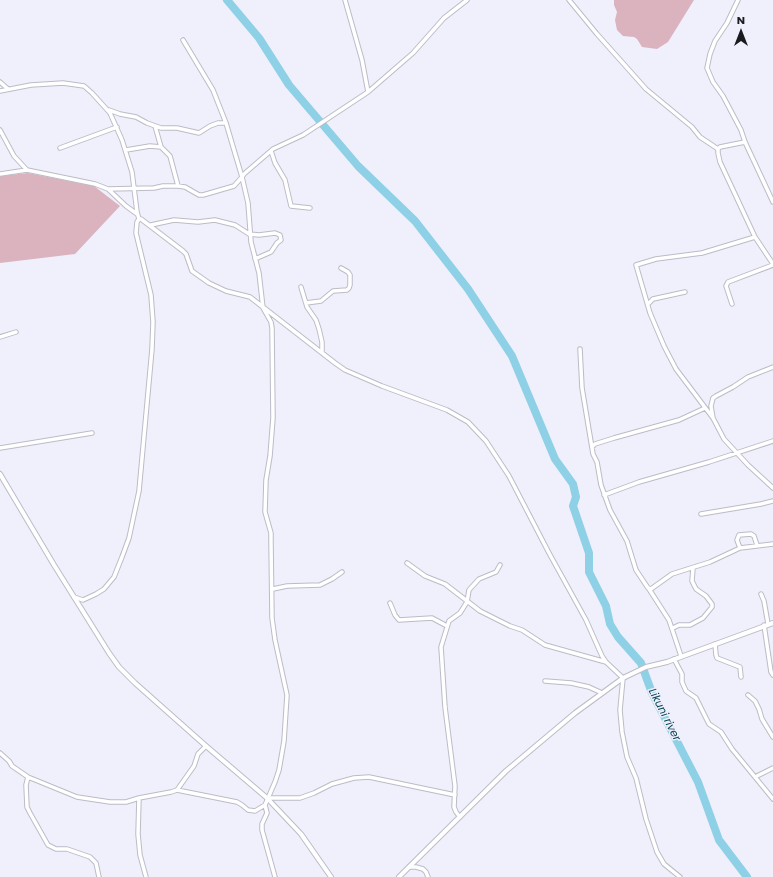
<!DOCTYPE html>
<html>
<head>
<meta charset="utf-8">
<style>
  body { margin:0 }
  #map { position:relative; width:773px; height:877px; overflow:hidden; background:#f0effc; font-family:Poppins,sans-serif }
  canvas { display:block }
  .north { position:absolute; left:721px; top:12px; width:40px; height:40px; -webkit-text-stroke:3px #f0effc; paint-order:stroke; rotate:0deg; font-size:11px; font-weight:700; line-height:16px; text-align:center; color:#1b1a1f }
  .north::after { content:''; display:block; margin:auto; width:14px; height:18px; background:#1b1a1f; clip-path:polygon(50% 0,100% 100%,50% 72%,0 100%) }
</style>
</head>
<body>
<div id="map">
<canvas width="773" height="877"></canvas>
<div class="north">N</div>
</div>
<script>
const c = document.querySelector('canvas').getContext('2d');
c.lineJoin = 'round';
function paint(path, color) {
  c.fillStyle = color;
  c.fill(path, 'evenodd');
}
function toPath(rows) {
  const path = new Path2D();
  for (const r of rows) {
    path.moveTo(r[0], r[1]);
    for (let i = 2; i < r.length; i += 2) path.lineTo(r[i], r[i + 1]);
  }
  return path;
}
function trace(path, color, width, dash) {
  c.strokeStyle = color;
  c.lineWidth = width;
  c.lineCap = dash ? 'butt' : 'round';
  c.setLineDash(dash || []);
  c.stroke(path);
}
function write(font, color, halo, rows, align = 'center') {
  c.font = font + ' Poppins,sans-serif';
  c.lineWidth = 3;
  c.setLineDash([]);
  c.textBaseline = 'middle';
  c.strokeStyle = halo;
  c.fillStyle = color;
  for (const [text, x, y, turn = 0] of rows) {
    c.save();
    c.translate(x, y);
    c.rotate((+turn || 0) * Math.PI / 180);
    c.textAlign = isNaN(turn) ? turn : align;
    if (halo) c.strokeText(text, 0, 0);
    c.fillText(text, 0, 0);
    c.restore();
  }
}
paint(toPath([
  [614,0,694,0,668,42,657,49,642,47,637,39,634,37,623,36,617,30,615,20,617,12,614,5],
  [28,173,94,186,120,206,75,254,0,263,0,176]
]), '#dab3bf');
trace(toPath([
  [227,0,259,38,289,85,358,166,415,221,468,289,512,356,555,459,573,484,576,497,573,506,589,553,589,572,606,606,610,624,618,637,641,663,652,693,698,782,719,840,747,877]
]), '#8ed0e5', 8);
const minor = toPath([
  [345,0,362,60,368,92],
  [569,0,597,34,646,89,692,127,700,137,718,149],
  [738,0,727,23,715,41,710,54,707,68,713,82,723,96,741,130,745,142,773,202],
  [0,82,8,89],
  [0,91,31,85,63,83,84,86,92,93,110,113,122,140,132,172,137,212,139,219],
  [109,110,120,114,136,117,147,123,161,128,177,128,199,133,210,126,218,123,226,123],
  [155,126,161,147,170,156,178,186],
  [0,130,14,156,27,170],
  [745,142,720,147,718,149,718,153,720,162,755,237],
  [60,148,117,127],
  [126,150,150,146,161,147],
  [271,151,275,163,285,180,291,206,310,208],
  [0,174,27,170,95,184,108,189,126,206,137,214],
  [108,189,154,188,163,186,178,186,185,187,199,195,203,195,234,186,242,177,226,123,213,90,183,40],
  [151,225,174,220,198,222,215,220,235,225,249,234,259,235,275,233,280,235,281,240,277,243,271,252,255,259],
  [301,287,307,307,316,320,319,329,322,342,322,353],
  [306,303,321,301,333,291,347,290,349,288,350,285,350,275,348,272,341,268],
  [648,304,653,299,685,292],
  [732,304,726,286,728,282,773,265],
  [0,337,16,332],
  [580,349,582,388,593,454,597,462,601,485,610,510,627,541,636,570,648,588,651,589,672,574,710,562,740,548,773,544],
  [773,367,748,377,733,387,716,396,713,398,711,406,713,418,724,439,748,465,773,488],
  [713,418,676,369,664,346,650,313,636,265,656,259,702,253,755,237,773,264],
  [592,447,595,444,614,438,679,420,705,408],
  [0,448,92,433],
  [604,495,639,482,709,462,773,441],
  [701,514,761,504,773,501],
  [740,548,737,540,739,535,751,534,754,536,757,545],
  [407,563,425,576,445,584,480,611,510,626,522,630,545,645,606,662],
  [273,589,287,586,320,585,332,579,342,572],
  [649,589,669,620,681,656],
  [761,594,764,601,768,624],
  [74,597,83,600,96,594,104,589,114,577,122,557,129,538,139,491,152,349,153,322,151,295,136,233,137,222,139,219,141,219,183,251,186,254,192,271,209,283,226,291,250,297,335,363,345,370,382,386,447,410,468,422,486,441,509,476,549,553,586,620,602,656,606,662,623,678,620,710,622,732,627,757,636,778,646,819,657,852,664,864,680,877],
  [390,603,395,615,399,620,432,618,447,626],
  [764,625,771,672,773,675],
  [673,628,679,625,690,625,703,618,712,607,712,604,706,596,696,589,692,581,693,568],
  [715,644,716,655,717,658,740,667,741,677],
  [674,659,682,674,682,682,686,691,696,698,709,724,721,732,732,749,773,799],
  [545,681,571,683,589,687,602,693],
  [748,695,755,701,759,709,762,719,773,737],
  [0,753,9,761,12,766,28,777,26,785,27,807,30,813,48,845,56,849,67,849,90,857,96,863,99,877],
  [28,777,77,797,110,802,126,802,139,798,171,792,177,790,194,766,198,754,206,746],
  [755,777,773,768],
  [177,790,237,802,242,805,248,810,255,811,265,805,275,782,279,770,284,741,287,695,275,640,272,618,271,542,271,533,265,512,266,480,270,456,273,418,272,328,271,322,263,308,259,273,251,242,248,203,242,177,244,174,273,149,303,135,368,92,413,53,444,18,467,0],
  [139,798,138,834,140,855,146,877],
  [267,798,300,798,314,793,332,784,354,778,369,777,455,795],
  [265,805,267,813,262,824,262,830,275,877],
  [460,817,456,812,454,807,455,786,445,707,441,647,449,621,460,613,467,602,469,590,479,579,496,572,500,565],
  [409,867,416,867,423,869,426,872,428,877]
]);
const tertiary = toPath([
  [0,474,54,565,109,653,119,667,135,683,206,746,267,798,301,834,331,877],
  [399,877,506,771,575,713,623,678,646,667,667,662,773,623]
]);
trace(minor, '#bcbcc7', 5.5);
trace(tertiary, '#bcbcc7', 6);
trace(minor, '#fff', 3.5);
trace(tertiary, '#fff', 4);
write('italic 11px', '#0a4655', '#f0effc', [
  ["Likuni river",664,715,63]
]);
</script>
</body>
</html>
